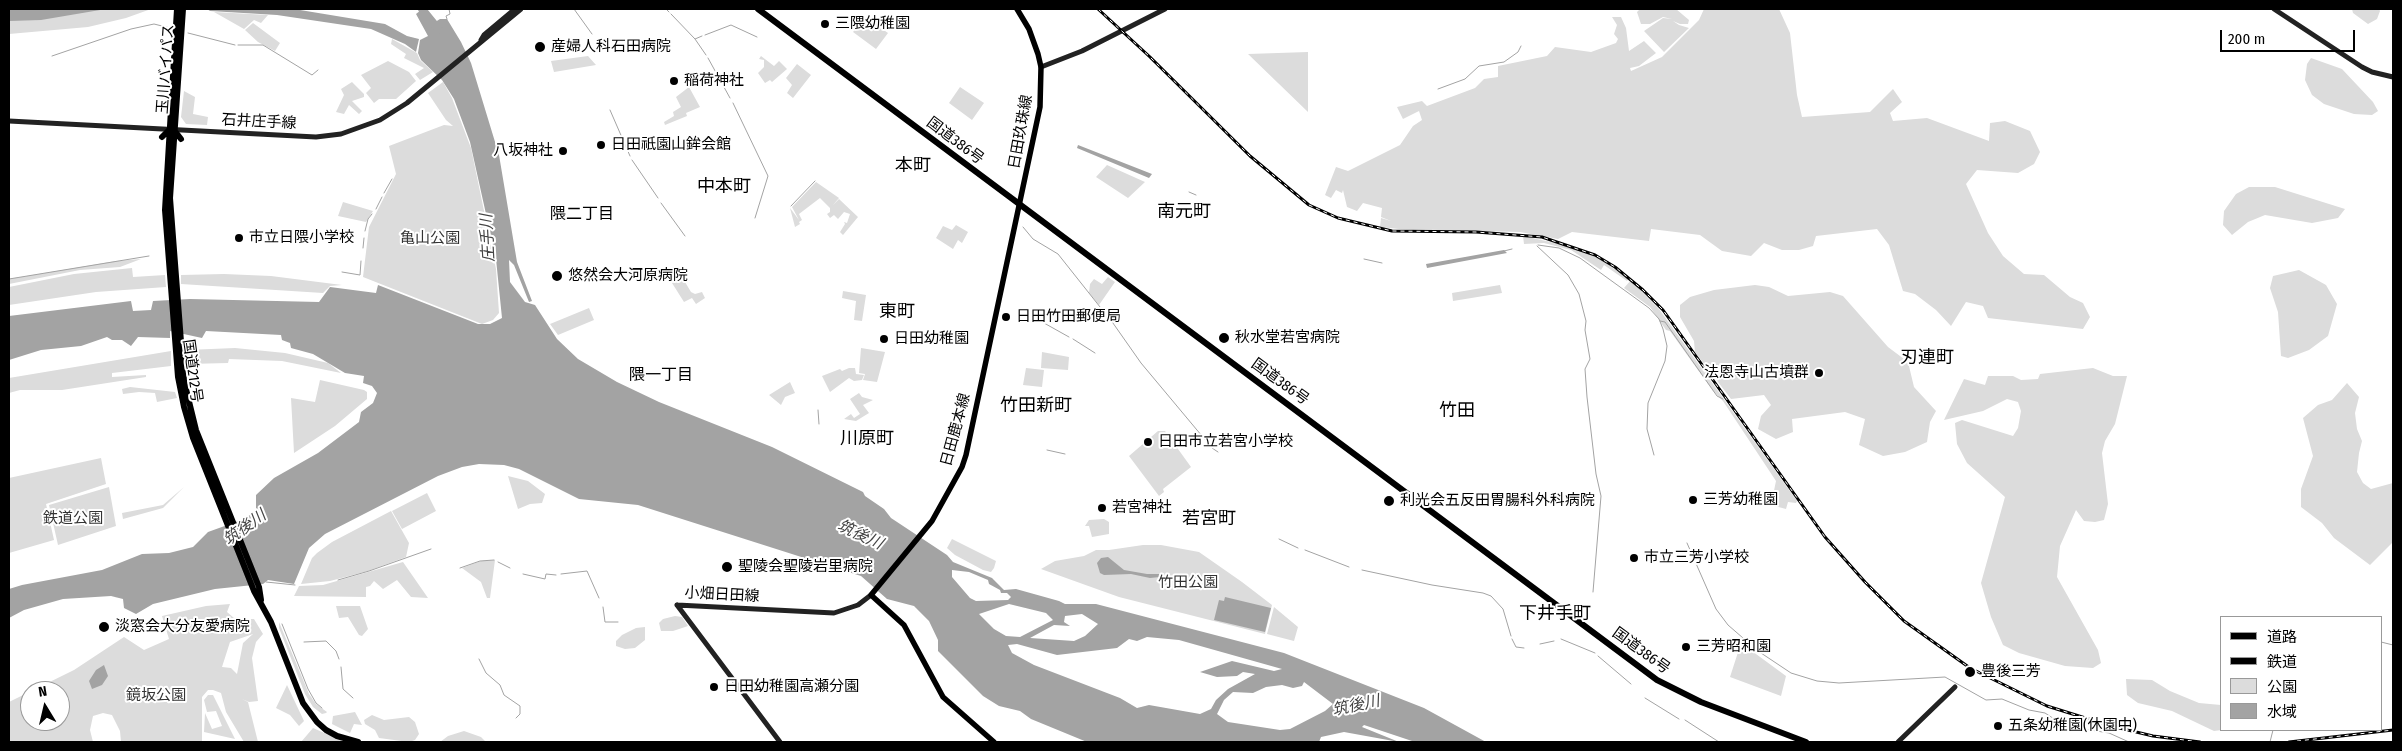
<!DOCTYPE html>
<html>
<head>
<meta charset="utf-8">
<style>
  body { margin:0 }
  #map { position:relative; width:2402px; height:751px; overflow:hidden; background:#fff; font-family:"Fira Sans Condensed","Noto Sans JP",sans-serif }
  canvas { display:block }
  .frame { position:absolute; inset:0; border:10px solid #000; pointer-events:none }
  .legend { position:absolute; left:2220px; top:616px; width:162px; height:115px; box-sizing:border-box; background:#fff; border:1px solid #999; margin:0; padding:6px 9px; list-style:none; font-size:15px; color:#000 }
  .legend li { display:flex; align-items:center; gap:10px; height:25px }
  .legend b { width:25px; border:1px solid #999 }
  .north { position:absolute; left:20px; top:681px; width:50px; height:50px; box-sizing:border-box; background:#fff; border:1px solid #999; border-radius:50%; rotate:351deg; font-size:14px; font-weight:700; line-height:20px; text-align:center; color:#000 }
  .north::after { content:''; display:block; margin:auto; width:18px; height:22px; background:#000; clip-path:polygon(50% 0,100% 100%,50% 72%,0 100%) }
  .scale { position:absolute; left:2220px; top:30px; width:135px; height:22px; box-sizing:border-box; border:2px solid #000; border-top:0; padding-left:6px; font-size:15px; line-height:18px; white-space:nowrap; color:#000; -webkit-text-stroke:4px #fff; paint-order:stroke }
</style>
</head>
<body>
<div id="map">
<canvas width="2402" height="751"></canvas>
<div class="frame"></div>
<ul class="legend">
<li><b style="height:6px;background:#000"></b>道路</li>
<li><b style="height:6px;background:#000"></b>鉄道</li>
<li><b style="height:14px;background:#dcdcdc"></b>公園</li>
<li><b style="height:14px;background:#a3a3a3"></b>水域</li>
</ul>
<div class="north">N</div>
<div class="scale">200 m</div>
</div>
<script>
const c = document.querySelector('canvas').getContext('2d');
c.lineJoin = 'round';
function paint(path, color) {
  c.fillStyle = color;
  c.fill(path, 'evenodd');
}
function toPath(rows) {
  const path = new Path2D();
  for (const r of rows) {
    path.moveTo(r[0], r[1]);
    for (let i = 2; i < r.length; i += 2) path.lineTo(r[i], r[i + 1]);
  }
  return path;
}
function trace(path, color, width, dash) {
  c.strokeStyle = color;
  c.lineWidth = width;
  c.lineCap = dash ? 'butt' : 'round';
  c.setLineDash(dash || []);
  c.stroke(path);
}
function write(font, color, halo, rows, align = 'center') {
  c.font = font + ' "Fira Sans Condensed","Noto Sans JP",sans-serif';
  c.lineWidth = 4;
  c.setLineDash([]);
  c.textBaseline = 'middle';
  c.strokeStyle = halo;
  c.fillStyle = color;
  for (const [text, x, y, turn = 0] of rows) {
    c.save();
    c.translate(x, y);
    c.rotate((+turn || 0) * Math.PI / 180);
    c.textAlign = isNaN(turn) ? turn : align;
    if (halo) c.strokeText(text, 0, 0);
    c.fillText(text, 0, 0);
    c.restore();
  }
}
paint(toPath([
  [101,9,151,9,126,18,88,27,9,34,9,20],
  [1640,9,1676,9,1689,20,1688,24,1680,24,1673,21,1679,25,1689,28,1664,52,1644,31,1663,18,1672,19,1663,17,1650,24,1641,24,1637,12],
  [1704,9,1779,9,1790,33,1797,95,1802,117,1870,112,1893,89,1902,102,1890,113,1893,121,1927,118,1989,141,1990,123,2005,121,2030,131,2040,152,2034,164,2018,173,1977,170,1966,184,1988,233,2003,256,2024,274,2044,275,2070,297,2083,303,2090,317,2083,329,1988,318,1983,306,1966,302,1951,326,1936,310,1915,294,1903,291,1889,245,1877,229,1816,236,1813,246,1799,250,1782,250,1764,243,1751,256,1722,251,1700,235,1651,229,1649,241,1572,232,1558,239,1520,232,1399,229,1395,222,1399,229,1380,227,1381,218,1391,221,1381,217,1382,208,1363,203,1357,211,1347,207,1343,190,1342,193,1336,190,1331,198,1325,195,1336,167,1348,171,1400,145,1413,126,1422,120,1419,111,1403,119,1397,107,1422,101,1427,106,1475,88,1484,79,1498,77,1498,66,1547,56,1555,47,1591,52,1616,43,1618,39,1614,34,1617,25,1612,17,1621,17,1626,28,1629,51,1644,41,1656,53,1639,66,1630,68,1631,71,1662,57,1699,20],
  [2352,9,2379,9,2380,11,2377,19,2368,24,2353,13],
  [214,12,268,15,261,23,254,20,244,29],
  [865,17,888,33,876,49,853,32],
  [253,23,280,43,275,51,258,42,245,30],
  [392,39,417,53,420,60,433,72,420,80,415,74,424,68,404,58,406,54,391,44],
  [1308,52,1308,112,1248,54],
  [588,56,596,65,554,72,551,61],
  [761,56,774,66,779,61,787,69,772,82,770,80,765,83,758,73,764,67,764,60,759,59],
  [2311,58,2342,69,2373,102,2378,111,2372,115,2354,114,2324,104,2312,95,2305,80,2307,64],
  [388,61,409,72,416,81,396,99,379,99,374,103,366,93,371,88,361,75],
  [797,64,811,75,793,98,787,93,792,85,786,78],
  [352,82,364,94,364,97,352,101,362,111,359,114,349,105,344,114,336,112,344,95,341,89],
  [443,82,452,98,471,148,496,269,499,313,493,320,482,324,363,277,369,227,396,174,389,146,444,125,453,126,446,120,428,93],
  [689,87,700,107,686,113,687,116,665,125,664,122,674,116,673,112,681,107,676,97],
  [960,87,984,103,972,120,949,103],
  [184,91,195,97,193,114,208,117,207,125,186,124,181,117],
  [1107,165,1145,182,1128,198,1096,177],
  [816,182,839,198,833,205,839,199,858,217,843,235,840,232,845,224,844,222,847,223,850,214,844,212,838,219,834,215,830,218,827,214,830,212,830,208,820,198,799,214,802,220,799,222,800,224,795,227,790,208,799,220,792,207],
  [2249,187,2275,187,2345,209,2338,218,2312,223,2265,215,2248,222,2232,235,2223,225,2224,211,2236,194],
  [343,202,373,211,366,222,338,216],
  [956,225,968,232,962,243,958,240,953,249,936,238,943,226,952,230],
  [1523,236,1574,247,1602,260,1628,279,1627,281,1604,265,1601,270,1571,250,1544,243,1524,244],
  [141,259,120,267,80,270,9,284,9,279,116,261],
  [132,268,133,277,165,275,166,287,96,292,9,305,9,287,74,274],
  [2299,270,2326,285,2337,304,2328,336,2309,350,2288,358,2281,356,2278,312,2270,288,2273,276],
  [224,274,271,276,342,285,330,286,323,293,181,284,181,275],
  [682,277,691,292,695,294,702,292,705,298,696,304,692,298,684,302,672,283],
  [1108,277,1115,282,1099,305,1089,293,1090,284,1094,279,1102,284],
  [1631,280,1659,309,1797,501,1796,503,1788,502,1786,509,1771,505,1776,481,1723,401,1713,391,1670,331,1666,330,1650,307,1624,288],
  [1500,285,1502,293,1453,301,1452,293],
  [1755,285,1769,287,1788,296,1830,292,1843,296,1888,347,1908,362,1914,387,1936,411,1930,422,1927,442,1905,452,1883,456,1859,445,1865,419,1845,412,1792,419,1793,432,1776,439,1758,429,1761,416,1771,405,1764,395,1731,399,1695,352,1694,341,1680,317,1680,305,1690,297,1714,290],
  [843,291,866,295,862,321,854,320,856,301,842,298],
  [589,308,594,320,558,335,550,324],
  [235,348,285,353,328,363,341,373,282,361,229,359,228,363,188,364,187,350],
  [861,348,885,352,877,382,863,380,865,374,859,373],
  [171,351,171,366,112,373,112,377,146,375,146,377,62,390,20,390,9,393,9,378],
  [1042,352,1069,357,1068,370,1041,368],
  [849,368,855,368,856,374,864,375,862,380,854,381,849,378,830,392,822,376,840,369,842,371],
  [1026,368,1044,370,1042,387,1023,385],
  [2093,368,2113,376,2127,376,2115,424,2105,441,2102,453,2108,504,2104,520,2095,522,2084,521,2076,510,2060,546,2057,577,2098,650,2101,663,2093,668,2065,666,2019,653,2003,645,1991,617,1981,583,2005,497,1967,463,1957,444,1955,423,1962,420,2013,436,2018,428,2021,411,2018,402,2007,399,1983,411,1944,420,1964,379,1985,385,1988,376,2013,376,2021,380,2038,379,2040,374],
  [320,380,364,390,367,392,367,399,335,426,294,453,291,398,315,402],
  [790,382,795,393,785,397,781,405,769,395],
  [2347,383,2359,397,2355,413,2357,429,2362,441,2359,453,2357,472,2363,483,2371,489,2393,483,2393,542,2370,565,2334,538,2322,523,2301,507,2301,489,2313,456,2303,418,2318,405,2332,400],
  [130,387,175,392,177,398,157,402,155,393,139,392,123,394,122,389],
  [859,393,862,397,873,400,863,405,869,413,856,421,844,419,851,414,854,418,860,414,850,399],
  [1158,431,1165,431,1191,467,1163,489,1164,492,1159,496,1129,456],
  [101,458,106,484,46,504,54,540,9,553,9,478],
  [508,476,528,481,545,494,542,503,530,504,518,509],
  [109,487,116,526,58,545,49,505],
  [184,487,163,508,123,519,122,513,163,505],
  [427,493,436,511,402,529,392,511],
  [391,511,409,543,406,557,368,571,330,581,301,584,312,558,317,553,332,542],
  [1104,519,1109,522,1109,534,1092,537,1089,526,1085,526,1089,520],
  [952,539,996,561,994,568,991,572,983,570,955,555,947,548],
  [1143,545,1161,545,1199,552,1242,582,1272,605,1265,634,1119,597,1041,569,1055,561,1084,556,1096,550,1109,550],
  [495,560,490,598,487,598,481,582,462,568,481,561],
  [403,562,428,598,411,597,397,580,383,589,374,581,370,586,366,587,366,597,294,596,299,586,323,585],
  [230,604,227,612,248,630,246,627,251,619,254,619,263,634,256,642,252,658,258,701,249,702,242,699,248,702,258,742,244,742,226,712,221,693,213,690,208,690,202,697,202,742,121,742,120,731,112,715,103,713,93,716,90,730,93,742,9,742,9,702,74,670,124,637,144,650,169,639,162,616,206,606],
  [253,634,243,643,237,674,231,668,222,667,230,642],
  [30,691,60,691,60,721,30,721],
  [336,606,360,606,368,629,362,636,359,635,348,617,339,618],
  [1274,607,1298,627,1294,641,1267,634],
  [675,616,682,617,688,626,673,631,661,631,659,623,663,619],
  [279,622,309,694,316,704,327,712,326,713,322,714,313,707,305,694,279,628],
  [645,627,645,640,635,648,625,649,616,646,616,641,622,635,636,628],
  [1741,643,1786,676,1781,696,1730,677],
  [2126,679,2152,680,2170,691,2199,703,2221,705,2222,730,2214,731,2172,711,2138,703,2127,695],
  [287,685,304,721,299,726,290,715,276,708],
  [208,695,213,695,235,739,204,732,205,713,212,729,222,726,216,711,207,712,204,700],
  [355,712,362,725,354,724,350,733,332,724,333,716],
  [372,715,384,720,409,717,415,722,419,734,415,740,409,742,379,738,375,730,365,724,364,720],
  [313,728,345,742,301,742],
  [464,731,481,737,486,742,440,742,448,736]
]), '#dcdcdc');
paint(toPath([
  [9,9,106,9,41,20,9,21],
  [207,9,294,9,385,24,407,36,419,39,416,52,405,44,371,29,277,15,210,11],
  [421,10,432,24,440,19,447,19,461,42,471,63,499,155,517,262,532,301,529,302,514,265,509,260,510,282,525,302,535,305,557,339,578,359,617,382,659,402,772,447,863,492,865,496,884,509,891,518,947,555,953,562,992,578,1004,590,1016,589,1059,601,1065,604,1096,604,1284,653,1424,708,1486,742,1415,742,1364,725,1362,727,1399,742,1344,732,1321,737,1319,742,1087,742,1031,719,1020,711,999,706,983,696,938,651,938,640,929,621,914,606,887,599,861,576,638,505,579,499,519,469,504,465,479,464,462,467,438,476,325,534,309,548,294,584,268,580,263,584,215,589,153,604,136,614,124,608,123,599,111,596,63,599,24,610,9,618,9,589,22,585,102,570,142,554,169,553,193,547,208,532,244,519,256,511,256,495,274,478,318,453,359,422,361,412,373,403,377,393,372,386,363,383,364,376,345,373,313,354,291,348,290,343,282,340,281,335,206,331,202,338,170,331,170,338,138,337,131,346,122,340,112,340,107,337,81,346,41,350,9,360,9,316,131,301,133,311,151,310,153,301,190,299,319,302,330,287,376,293,378,285,478,324,490,324,502,318,496,259,470,142,454,99,442,80,421,60,418,53,420,40,428,36,416,14],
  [952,570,969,572,988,580,989,584,1000,590,1001,593,1007,593,1011,597,1008,600,976,601,970,598,952,577],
  [1009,604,1046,613,1053,620,1020,637,1006,636,994,629,979,614],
  [1082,614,1098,624,1085,636,1074,641,1030,638,1054,625,1070,626,1064,622,1065,616],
  [1147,637,1179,640,1282,669,1274,671,1232,661,1200,672,1217,677,1237,676,1243,672,1255,674,1228,689,1216,700,1211,709,1200,714,1149,705,1137,708,1120,698,1034,665,1012,653,1008,645,1017,644,1057,655,1117,648,1129,639,1137,641],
  [1304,682,1333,704,1325,711,1290,729,1280,730,1228,722,1217,714,1224,700,1233,692,1253,693,1266,687,1282,685,1293,688,1302,686],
  [1078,145,1152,174,1149,178,1077,148],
  [1504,250,1507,253,1427,268,1426,264],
  [1108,557,1124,570,1147,574,1159,574,1165,576,1172,581,1160,577,1150,578,1131,574,1104,575,1100,573,1097,563,1101,558],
  [1225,597,1271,608,1265,632,1214,620,1219,600,1224,601],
  [104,665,108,676,102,685,92,689,89,681,96,670]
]), '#a3a3a3');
trace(toPath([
  [574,9,592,34],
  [666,9,669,12],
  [671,14,695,39,702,36],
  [447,19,446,16,450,14,449,9],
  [188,33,235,45],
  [705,35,731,25,757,37],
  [695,39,706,55],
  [238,45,263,45,312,75,318,70],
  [52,56,131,29,154,24,170,28],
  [708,58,730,98],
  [1438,89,1465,79,1479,66,1504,62,1518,52,1521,46],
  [733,103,768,176,755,218],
  [610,110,630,156],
  [632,160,658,198],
  [1189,192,1196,195],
  [384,193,392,179],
  [661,203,685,236],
  [791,206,815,181],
  [376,209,382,197],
  [1023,227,1033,239,1058,254,1104,312],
  [365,231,368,219,372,214],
  [1538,245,1559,248,1580,258,1649,308,1659,319,1663,329,1667,346,1665,361,1648,403,1647,429,1654,455],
  [1537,246,1568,275,1579,294,1586,321,1585,330,1590,359,1585,369,1587,397,1596,474,1601,496,1593,592],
  [363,248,364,238],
  [1504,251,1512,249],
  [1364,259,1382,263],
  [342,272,360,275,361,261],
  [9,279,149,256],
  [1108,316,1141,363,1212,448,1218,452],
  [1660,321,1665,322,1717,396,1723,399],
  [1044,323,1069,337],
  [1073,339,1095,353],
  [818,410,819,424],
  [1047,450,1065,454],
  [1279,539,1298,548],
  [1687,543,1716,609,1728,625,1758,651,1791,673,1817,681,1839,683,1945,677,1986,700,2002,699,2029,710,2045,713,2065,726,2109,733,2129,742],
  [1305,550,1349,567],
  [498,562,510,568],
  [460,568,480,561,494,560],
  [1362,570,1432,585,1483,593,1491,596,1503,609,1511,636],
  [523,574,545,579,546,574,556,575],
  [561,574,587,571,599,598],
  [338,580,369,571,431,549],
  [266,582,295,585],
  [603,607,605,622,618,622],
  [282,624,308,689,316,703,322,708],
  [1512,639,1516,647,1524,648],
  [1561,639,1595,653],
  [304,642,326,641,336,651,339,659],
  [2381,642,2393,645],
  [1540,644,1554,641],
  [1598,656,1631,684],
  [479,659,486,673,500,685,504,695,520,706,520,714,516,718],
  [341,667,343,689,353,698],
  [1645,698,1679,719],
  [1685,720,1719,742],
  [2270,742,2273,730]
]), '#a3a3a3', 1);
trace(toPath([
  [422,9,439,30]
]), '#a3a3a3', 8);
trace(toPath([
  [2274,9,2362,67,2372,72,2393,77],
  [481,40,484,35,515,9],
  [1041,67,1082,51,1165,9],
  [9,121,316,137,341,134,380,120,407,103,521,9],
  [677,605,834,613,858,605,871,595],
  [677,605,780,742],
  [1898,742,1955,687]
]), '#222', 5);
trace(toPath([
  [994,742,943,697,904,625,871,595,932,521,962,467,966,455,1040,107,1041,67,1038,54,1029,29,1017,9]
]), '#000', 5.5);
trace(toPath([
  [177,9,165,210,178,377,184,407,193,438,254,591,271,622,303,703,317,722,326,730,337,736,358,742],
  [183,9,170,198,184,381,196,430,259,587,261,600],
  [758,9,1657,680,1701,702,1806,742],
  [174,130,181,139],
  [162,137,169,130]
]), '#000', 6);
const rail = toPath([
  [1098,9,1150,57,1250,156,1309,205,1338,218,1392,231,1476,232,1542,237,1595,255,1615,267,1643,290,1663,310,1825,537,1865,582,1904,621,1970,668,2047,706,2111,726,2153,736,2200,742],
  [2289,742,2393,730]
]);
trace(rail, '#000', 3);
trace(rail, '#fff', 1, [4]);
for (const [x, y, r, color] of [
  [825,24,5,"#000"],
  [540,47,6,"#000"],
  [674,81,5,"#000"],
  [601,145,5,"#000"],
  [563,151,5,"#000"],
  [239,238,5,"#000"],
  [557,276,6,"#000"],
  [1006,317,5,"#000"],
  [1224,338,6,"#000"],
  [884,339,5,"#000"],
  [1819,373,5,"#000"],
  [1148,442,5,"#000"],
  [1693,500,5,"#000"],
  [1389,501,6,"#000"],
  [1102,508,5,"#000"],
  [1634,558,5,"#000"],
  [727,567,6,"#000"],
  [104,627,6,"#000"],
  [1686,647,5,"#000"],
  [1970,672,6,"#000"],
  [714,687,5,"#000"],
  [1998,726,5,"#000"]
]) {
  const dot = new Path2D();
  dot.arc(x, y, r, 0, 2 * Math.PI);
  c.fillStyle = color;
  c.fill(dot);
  trace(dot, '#fff', 2);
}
write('15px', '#000', '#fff', [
  ["三隈幼稚園",835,24],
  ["産婦人科石田病院",551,47],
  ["稲荷神社",684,81],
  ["日田祇園山鉾会館",611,145],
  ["八坂神社",553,151,"right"],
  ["市立日隈小学校",249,238],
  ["悠然会大河原病院",568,276],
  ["日田竹田郵便局",1016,317],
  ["秋水堂若宮病院",1235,338],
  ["日田幼稚園",894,339],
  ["法恩寺山古墳群",1809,373,"right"],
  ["日田市立若宮小学校",1158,442],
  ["三芳幼稚園",1703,500],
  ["利光会五反田胃腸科外科病院",1400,501],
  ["若宮神社",1112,508],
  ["市立三芳小学校",1644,558],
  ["聖陵会聖陵岩里病院",738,567],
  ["淡窓会大分友愛病院",115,627],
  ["三芳昭和園",1696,647],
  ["豊後三芳",1981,672],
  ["日田幼稚園高瀬分園",724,687],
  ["五条幼稚園(休園中)",2008,726]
], 'left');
write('15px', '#000', '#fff', [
  ["玉川バイパス",166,69,-86],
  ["石井庄手線",259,122,3],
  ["日田玖珠線",1021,132,-80],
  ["国道386号",955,141,37],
  ["国道212号",192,371,82],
  ["国道386号",1280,382,36],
  ["日田鹿本線",956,430,-75],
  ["小畑日田線",722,595,3],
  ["国道386号",1641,651,36]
]);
write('15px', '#333', '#fff', [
  ["亀山公園",430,239],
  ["鉄道公園",73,519],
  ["竹田公園",1188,583],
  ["鏡坂公園",156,696]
]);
write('16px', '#000', '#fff', [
  ["隈二丁目",582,215],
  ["隈一丁目",661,376]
]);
write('italic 16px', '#444', '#fff', [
  ["庄手川",488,238,-93],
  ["筑後川",245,528,-36],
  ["筑後川",860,535,25],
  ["筑後川",1356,706,-12]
]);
write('18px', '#000', '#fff', [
  ["本町",913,166],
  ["中本町",724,187],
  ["南元町",1184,212],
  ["東町",897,312],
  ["刃連町",1927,358],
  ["竹田新町",1036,406],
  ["竹田",1457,411],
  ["川原町",867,439],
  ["若宮町",1209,519],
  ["下井手町",1555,614]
]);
</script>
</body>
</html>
